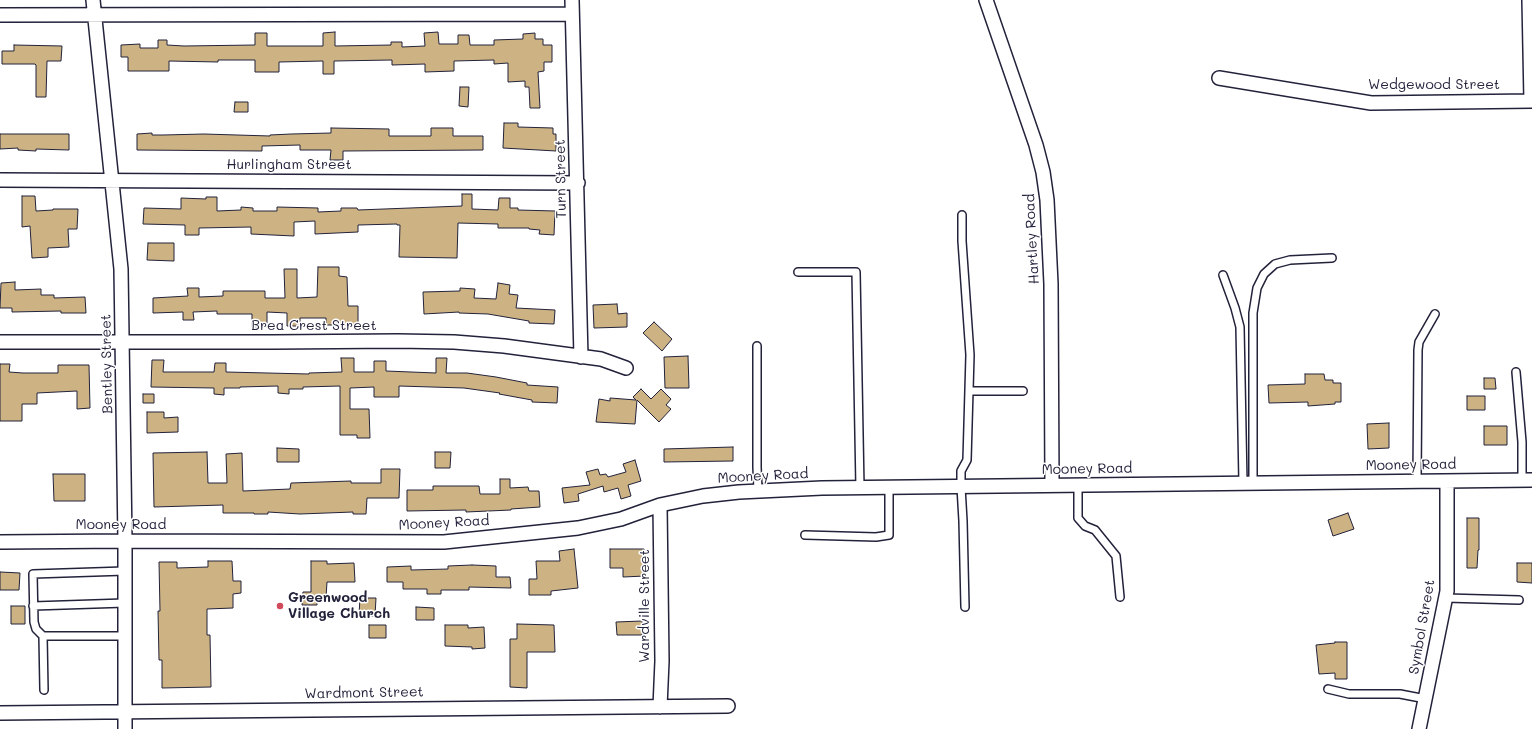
<!DOCTYPE html>
<html>
<head>
<meta charset="utf-8">
<style>
  body { margin:0 }
  canvas { display:block; background:#fff }
</style>
</head>
<body>
<canvas width="1532" height="729"></canvas>
<script>
const c = document.querySelector('canvas').getContext('2d');
c.lineJoin = 'round';
function paint(path, color) {
  c.fillStyle = color;
  c.fill(path, 'evenodd');
}
function toPath(rows) {
  const path = new Path2D();
  for (const r of rows) {
    path.moveTo(r[0], r[1]);
    for (let i = 2; i < r.length; i += 2) path.lineTo(r[i], r[i + 1]);
  }
  return path;
}
function trace(path, color, width, dash) {
  c.strokeStyle = color;
  c.lineWidth = width;
  c.lineCap = dash ? 'butt' : 'round';
  c.setLineDash(dash || []);
  c.stroke(path);
}
function write(font, color, halo, rows, align = 'center') {
  c.font = font + ' Mali,sans-serif';
  c.lineWidth = 3;
  c.setLineDash([]);
  c.textBaseline = 'middle';
  c.strokeStyle = halo;
  c.fillStyle = color;
  for (const [text, x, y, turn = 0] of rows) {
    c.save();
    c.translate(x, y);
    c.rotate((+turn || 0) * Math.PI / 180);
    c.textAlign = isNaN(turn) ? turn : align;
    if (halo) c.strokeText(text, 0, 0);
    c.fillText(text, 0, 0);
    c.restore();
  }
}
const building = toPath([
  [335,32,335,46,391,45,391,42,402,42,402,47,425,46,424,33,438,32,439,44,458,44,458,35,469,35,470,45,494,45,494,40,523,39,523,34,535,33,535,39,543,39,543,45,552,45,552,62,544,62,544,71,538,72,540,108,530,108,529,87,525,87,525,81,508,82,508,63,494,64,494,60,454,61,454,71,425,72,425,64,392,65,392,60,334,61,334,74,323,74,323,61,279,62,279,72,255,72,255,60,218,60,218,62,169,61,169,71,128,71,128,57,121,57,121,45,140,44,140,48,158,48,158,40,167,40,167,45,184,46,255,45,255,33,267,33,267,46,323,46,323,33,335,32],
  [14,45,62,46,61,61,47,61,46,97,36,97,36,65,35,64,2,64,2,51,14,51,14,45],
  [460,87,469,87,468,107,459,106,460,87],
  [235,102,248,102,248,112,234,112,235,102],
  [504,123,518,123,518,127,553,128,553,134,556,134,556,151,503,148,504,123],
  [331,128,389,129,389,136,431,136,431,128,453,128,453,136,483,136,483,150,343,151,343,160,330,160,331,150,300,150,300,145,262,146,262,151,137,150,137,134,152,133,152,135,163,135,204,134,270,136,270,135,291,134,331,133,331,128],
  [0,134,69,134,69,150,36,149,36,151,18,150,18,148,0,149,0,134],
  [462,194,472,194,472,209,498,210,499,198,510,198,510,208,518,208,518,210,555,211,554,235,539,234,540,230,529,229,529,228,498,228,498,224,458,223,457,258,399,257,400,225,397,225,397,224,358,225,358,232,315,234,315,221,294,222,294,236,251,234,251,227,199,228,199,235,185,235,185,225,143,224,144,208,181,209,181,198,206,199,206,197,217,197,217,211,241,210,241,207,253,208,253,211,277,211,277,207,318,208,318,212,341,211,341,208,357,208,358,210,462,206,462,194],
  [22,196,35,196,36,211,53,210,53,209,78,209,77,229,68,229,69,247,48,248,48,257,32,258,30,226,22,227,22,196],
  [148,243,174,243,174,261,147,260,148,243],
  [318,267,339,267,339,276,347,277,348,306,358,306,358,325,326,325,326,318,300,318,300,326,287,326,287,313,267,312,267,327,252,327,252,314,217,314,217,311,193,312,194,320,183,320,183,312,153,313,153,298,188,296,187,288,199,288,199,297,223,296,223,291,265,291,265,298,285,298,284,269,297,269,297,298,317,297,318,267],
  [15,282,15,290,41,289,41,295,54,295,54,298,85,297,86,313,61,313,61,311,12,312,12,308,0,308,1,283,15,282],
  [498,283,510,285,509,294,518,295,516,308,555,310,554,324,529,323,529,321,488,314,459,313,459,312,424,314,423,292,460,291,460,288,475,289,474,298,496,299,498,283],
  [617,304,618,314,627,313,627,327,594,328,593,305,617,304],
  [654,322,672,339,662,351,643,333,654,322],
  [688,356,689,388,665,388,664,357,688,356],
  [341,358,354,358,354,372,374,372,374,361,386,361,386,371,436,373,436,358,447,358,446,373,467,373,496,377,527,383,527,385,558,387,557,403,532,402,532,400,499,394,500,393,464,388,399,386,399,397,374,397,374,387,350,388,350,409,369,409,370,438,357,438,357,435,340,435,340,386,303,387,303,389,289,389,289,394,278,393,278,386,240,387,240,388,224,388,224,395,214,394,214,388,151,387,152,360,164,360,163,372,214,372,215,363,226,363,226,372,309,374,309,373,342,372,341,358],
  [0,364,10,364,9,372,23,373,58,373,58,365,89,365,90,408,77,409,77,391,37,393,37,404,22,404,22,421,0,421,0,364],
  [1305,374,1324,374,1325,380,1333,380,1333,383,1341,383,1341,402,1335,402,1335,404,1308,406,1308,402,1269,403,1268,385,1305,384,1305,374],
  [1484,378,1495,378,1496,389,1484,389,1484,378],
  [641,389,651,399,661,389,671,399,666,405,671,409,659,422,637,400,635,424,596,422,599,399,610,401,610,398,636,400,633,397,641,389],
  [143,394,154,394,154,403,143,403,143,394],
  [1467,396,1485,396,1485,410,1467,410,1467,396],
  [147,412,164,412,164,418,178,417,178,432,147,433,147,412],
  [1389,423,1389,448,1368,449,1367,424,1389,423],
  [1484,426,1507,426,1507,445,1484,445,1484,426],
  [733,447,733,461,664,462,664,449,733,447],
  [277,448,299,449,299,462,277,462,277,448],
  [207,452,208,483,227,483,226,454,242,453,243,491,290,489,291,483,351,481,351,483,381,483,381,469,400,469,399,498,367,498,366,514,353,514,353,512,300,514,268,512,268,514,254,514,254,513,223,513,223,505,154,507,153,453,207,452],
  [435,452,451,452,450,468,435,468,435,452],
  [635,460,641,481,628,485,631,496,621,499,618,488,604,492,603,486,578,494,579,501,564,503,562,488,590,485,586,472,598,469,600,475,606,474,608,477,626,472,623,464,635,460],
  [53,474,85,474,85,501,54,501,53,474],
  [500,479,510,479,510,488,528,487,529,491,539,491,540,507,511,509,511,510,466,512,466,510,407,511,407,490,433,490,433,486,479,486,480,494,500,494,500,479],
  [1348,513,1354,529,1333,536,1328,520,1348,513],
  [1467,518,1479,518,1479,550,1478,550,1477,568,1467,568,1467,518],
  [574,549,578,588,551,591,551,595,529,595,529,579,537,579,536,561,560,561,559,551,574,549],
  [610,549,644,549,645,576,623,577,623,568,610,568,610,549],
  [208,561,232,561,233,581,241,581,241,593,233,594,233,608,207,609,207,635,210,635,211,687,162,688,162,660,159,660,158,611,160,611,159,562,177,562,177,568,208,567,208,561],
  [311,561,327,561,327,564,354,563,355,582,327,582,326,597,317,597,317,605,302,605,303,592,311,592,311,561],
  [1517,563,1532,563,1532,583,1517,582,1517,563],
  [472,565,496,566,496,577,510,577,511,588,469,587,469,590,441,590,441,594,427,594,427,589,403,589,403,582,387,582,387,567,411,566,411,570,448,569,448,566,472,565],
  [0,572,20,573,19,590,0,590,0,572],
  [360,598,376,598,375,616,359,615,360,598],
  [11,606,25,606,25,624,11,624,11,606],
  [416,607,434,608,434,620,416,620,416,607],
  [642,621,642,635,617,635,616,622,642,621],
  [517,624,554,625,555,652,527,652,527,688,510,687,510,639,517,639,517,624],
  [369,625,386,625,386,638,369,638,369,625],
  [445,625,468,625,468,628,484,627,485,648,472,649,472,647,445,646,445,625],
  [1335,642,1347,642,1347,679,1335,679,1335,673,1319,674,1316,645,1335,643,1335,642]
]);
paint(building, '#cdb383');
trace(building, '#22223b', 1);
const lane = toPath([
  [962,215,962,241,970,355,967,460,961,471,961,487,963,521,965,607],
  [798,272,856,272,860,488],
  [1223,275,1235,308,1240,327,1243,483],
  [757,346,757,467,758,491],
  [1516,372,1522,442,1522,480],
  [970,391,1023,391],
  [1417,481,1418,350,1419,342,1435,314],
  [1253,483,1253,313,1257,288,1264,274,1275,264,1290,260,1332,258],
  [1078,485,1078,518,1085,526,1095,530,1116,556,1120,597],
  [805,535,876,537,889,535,889,488],
  [125,571,33,574,34,622,36,629,43,636,126,636],
  [1446,598,1519,600],
  [33,606,125,603],
  [43,636,44,690],
  [1328,689,1349,694,1400,694,1426,699]
]);
const street = toPath([
  [93,0,121,269,125,541,125,729],
  [572,0,581,357],
  [986,0,1036,145,1043,172,1047,200,1051,284,1052,485],
  [1529,0,1531,101],
  [0,15,572,14],
  [1219,78,1371,103,1532,101],
  [0,180,578,183],
  [0,342,273,342,398,341,454,342,504,346,601,359,626,368],
  [0,542,125,541,444,542,578,528,621,519,660,505,703,496,739,492,822,488,1532,480],
  [660,707,662,661,660,505],
  [0,713,728,706],
  [1419,729,1447,591,1447,481]
]);
trace(lane, '#22223b', 10);
trace(street, '#22223b', 16);
trace(lane, '#fff', 7);
trace(street, '#fff', 13);
for (const [x, y, r, color] of [
  [280,606,4,"#d1495b"]
]) {
  const dot = new Path2D();
  dot.arc(x, y, r, 0, 2 * Math.PI);
  c.fillStyle = color;
  c.fill(dot);
  trace(dot, '#fff', 1.5);
}
write('14px', '#22223b', '#fff', [
  ["Wedgewood Street",1434,85],
  ["Hurlingham Street",289,165],
  ["Turn Street",561,179,-91],
  ["Hartley Road",1032,239,-93],
  ["Brea Crest Street",314,326],
  ["Bentley Street",107,364,-91],
  ["Mooney Road",1411,465,-1],
  ["Mooney Road",1087,469,-1],
  ["Mooney Road",763,476,-3],
  ["Mooney Road",444,523,-3],
  ["Mooney Road",121,525],
  ["Wardville Street",645,606,-90],
  ["Symbol Street",1422,627,-80],
  ["Wardmont Street",364,693,-1]
]);
write('bold 14px', '#22223b', '#fff', [
  ["Greenwood",288,598],
  ["Village Church",288,614]
], 'left');
</script>
</body>
</html>
